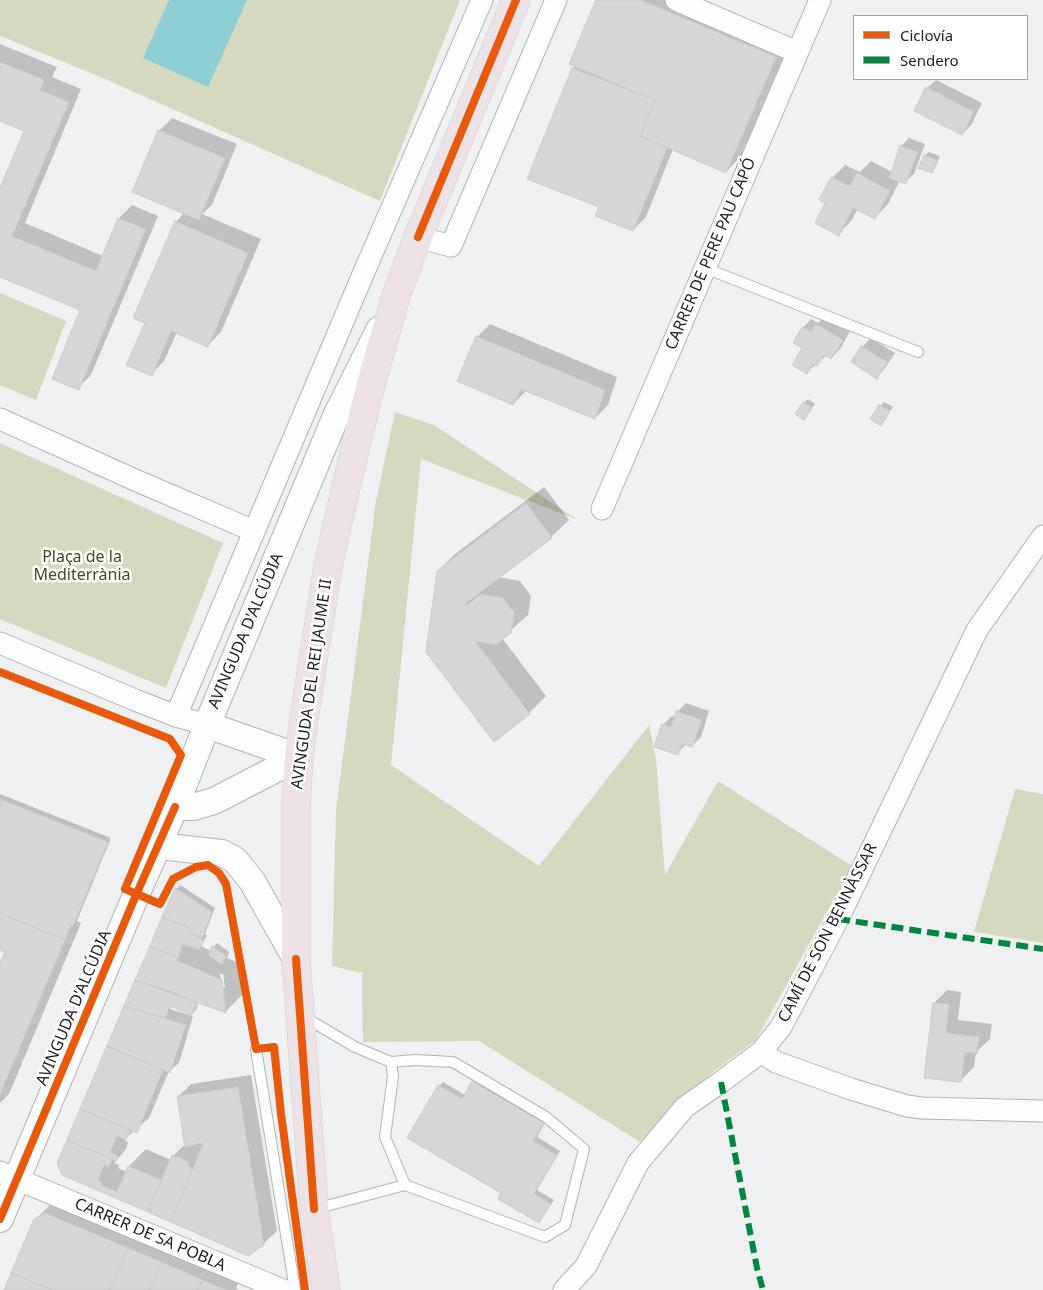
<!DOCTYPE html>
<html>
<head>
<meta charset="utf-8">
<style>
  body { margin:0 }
  #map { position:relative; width:1043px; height:1290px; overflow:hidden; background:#eef0f2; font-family:"Noto Sans",sans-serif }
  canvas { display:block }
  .legend { position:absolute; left:853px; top:15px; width:175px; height:65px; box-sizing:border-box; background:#fff; border:1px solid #a5a5a6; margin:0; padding:6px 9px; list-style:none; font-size:15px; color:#1e1f21 }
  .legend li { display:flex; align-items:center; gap:10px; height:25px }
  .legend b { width:25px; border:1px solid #a5a5a6 }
</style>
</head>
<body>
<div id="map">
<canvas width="1043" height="1290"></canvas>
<ul class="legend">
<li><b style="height:6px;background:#e8590c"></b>Ciclovía</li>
<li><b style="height:6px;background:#00873e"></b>Sendero</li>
</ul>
</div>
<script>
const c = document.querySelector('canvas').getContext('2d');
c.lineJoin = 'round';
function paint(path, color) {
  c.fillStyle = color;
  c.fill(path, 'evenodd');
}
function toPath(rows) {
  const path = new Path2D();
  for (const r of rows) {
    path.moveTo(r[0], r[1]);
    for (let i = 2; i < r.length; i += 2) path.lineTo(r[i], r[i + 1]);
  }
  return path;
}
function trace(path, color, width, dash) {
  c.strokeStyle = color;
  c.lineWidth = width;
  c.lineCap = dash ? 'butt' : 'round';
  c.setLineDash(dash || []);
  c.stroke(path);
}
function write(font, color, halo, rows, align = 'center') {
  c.font = font + ' "Noto Sans",sans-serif';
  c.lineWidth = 5;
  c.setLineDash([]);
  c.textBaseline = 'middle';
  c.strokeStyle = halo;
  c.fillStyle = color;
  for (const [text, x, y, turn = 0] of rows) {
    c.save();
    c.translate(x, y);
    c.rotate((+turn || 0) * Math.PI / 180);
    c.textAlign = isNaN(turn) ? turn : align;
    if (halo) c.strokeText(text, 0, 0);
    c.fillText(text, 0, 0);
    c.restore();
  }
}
paint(toPath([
  [0,0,460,0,380,201,96,75,0,36],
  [0,293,66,321,36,400,0,385],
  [395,412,434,425,578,520,421,459,391,765,539,866,649,725,656,759,665,875,718,781,852,866,756,1040,713,1072,682,1099,640,1142,479,1041,363,1042,362,973,332,966,336,810,376,501],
  [0,443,223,543,166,688,0,619],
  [1015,789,1043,794,1043,943,974,932]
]), '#d4d9bf');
paint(toPath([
  [169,0,247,0,208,87,143,58]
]), '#8ecfd5');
paint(toPath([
  [597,0,698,0,792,40,743,154,726,172,673,149,646,217,633,230,600,207,573,69,576,65],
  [0,44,57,67,52,77,81,89,25,223,103,256,119,218,132,205,158,216,91,375,78,388,82,310,0,276,0,192,26,131,0,120],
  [936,80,982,103,971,125,962,134,927,88],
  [172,118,237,144,212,205,202,214,261,239,221,332,208,345,177,332,164,361,151,374,146,322,176,222,185,212,159,131],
  [909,138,925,144,914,174,905,182,900,180,888,204,875,217,858,209,851,221,838,234,827,202,821,200,832,178,845,165,860,172,871,161,892,172,901,146],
  [929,152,940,156,935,168,931,172,925,155],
  [825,316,850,331,840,349,831,358,826,356,807,372,803,328,811,319,818,323],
  [490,324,617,377,608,405,595,418,526,391,513,404,477,337],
  [871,338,895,353,885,368,876,377,852,362,862,347],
  [808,399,815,404,804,419,804,403],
  [884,402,893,407,881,424,880,406],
  [544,487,569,520,551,537,498,577,520,581,531,596,528,615,502,638,546,696,529,713,494,740,438,571,455,554],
  [686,703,709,711,701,737,692,746,686,744,677,754,663,725,672,716,675,717,677,712],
  [0,794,111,838,77,921,81,923,9,1094,0,1103,0,967,7,951,0,948],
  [180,885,215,908,205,934,207,935,201,946,211,951,217,943,229,952,227,958,239,963,243,994,226,1011,199,1001,196,1010,192,1013,172,1005,170,1009,193,1016,179,1063,169,1071,149,1118,124,1140,128,1142,126,1149,114,1163,119,1165,118,1168,127,1172,129,1166,146,1149,171,1160,173,1156,186,1143,178,1097,191,1084,251,1075,277,1231,263,1244,248,1255,63,1174,59,1163,176,889],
  [220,974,223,974,225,988,222,988],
  [206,1140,205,1145,199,1142],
  [947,990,961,992,958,1020,992,1024,990,1039,976,1052,974,1067,961,1080,934,1003],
  [477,1078,547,1119,537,1137,560,1151,537,1190,554,1200,539,1222,503,1193,439,1086,443,1082,465,1095],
  [70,1190,185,1238,179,1251,212,1272,238,1283,236,1289,239,1290,5,1290,35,1220,60,1195]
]), '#0003');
const building = toPath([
  [596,0,641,0,776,57,726,173,640,136,655,100,569,64,596,0],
  [0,62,44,80,40,90,69,102,12,236,96,271,118,218,146,229,79,390,52,379,80,310,0,277,0,188,24,131,0,121,0,62],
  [572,68,655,100,640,136,667,148,633,231,595,216,599,207,527,179,572,68],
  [926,87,974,112,962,135,914,111,926,87],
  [158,130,225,158,199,220,132,192,158,130],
  [900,146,918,152,906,184,889,178,900,146],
  [924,155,937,160,932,173,918,168,924,155],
  [857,173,890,191,875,219,853,208,839,236,815,223,825,203,819,200,831,177,849,186,857,173],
  [175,221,248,253,208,347,171,331,152,376,126,365,145,323,133,318,175,221],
  [816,324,843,340,831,359,824,355,817,366,813,364,807,374,792,365,802,348,793,343,802,327,811,332,816,324],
  [476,336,605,390,595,419,521,389,513,405,457,381,476,336],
  [861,346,887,362,877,379,851,362,861,346],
  [803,402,812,408,804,420,795,414,803,402],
  [879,405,890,411,881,426,870,419,879,405],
  [526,503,552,538,466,603,466,606,481,594,503,598,514,613,511,633,495,645,475,641,530,714,494,742,426,652,437,571,526,503],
  [676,711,702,720,692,747,682,744,678,755,654,747,662,724,671,727,676,711],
  [0,799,108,842,73,926,71,925,65,940,0,913,0,799],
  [175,888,212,912,202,938,188,932,190,928,162,917,175,888],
  [0,913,65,940,0,1094,0,963,5,952,0,950,0,913],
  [162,917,190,928,188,932,204,940,199,950,183,944,178,958,150,946,162,917],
  [150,946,178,958,176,960,222,980,226,1013,135,980,150,946],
  [212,946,226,956,222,965,208,955,212,946],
  [135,980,171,991,197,1003,192,1015,170,1006,165,1018,124,1006,135,980],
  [933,1003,949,1004,946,1033,979,1037,977,1054,965,1052,961,1082,924,1078,933,1003],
  [124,1006,186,1025,170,1073,107,1046,124,1006],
  [107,1046,163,1070,137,1133,80,1109,107,1046],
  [472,1081,544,1123,533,1141,557,1155,534,1194,551,1204,539,1223,498,1199,501,1193,407,1138,438,1085,462,1099,472,1081],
  [238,1087,264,1245,248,1256,171,1222,204,1142,185,1147,177,1096,238,1087],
  [80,1109,131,1130,126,1140,117,1136,110,1152,118,1156,116,1161,67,1140,80,1109],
  [67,1140,112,1159,109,1167,104,1165,98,1180,102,1182,101,1185,117,1192,128,1166,161,1180,148,1212,62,1175,57,1163,67,1140],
  [172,1155,187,1161,192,1170,171,1222,148,1212,172,1155],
  [45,1213,128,1248,110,1290,53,1290,11,1273,34,1219,45,1213],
  [128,1248,162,1262,150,1290,110,1290,128,1248],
  [162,1262,202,1280,198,1290,150,1290,162,1262],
  [11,1273,53,1290,4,1290,11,1273],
  [202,1280,226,1290,198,1290,202,1280]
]);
paint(building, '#d4d6d8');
trace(building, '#caccce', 1);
const service = toPath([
  [705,268,918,352],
  [304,1017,355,1047,391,1062,415,1060,453,1062,546,1117,584,1149,565,1225,545,1237,405,1185,315,1209],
  [256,1049,295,1290],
  [391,1062,393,1076,385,1137,405,1185]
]);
const minor = toPath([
  [676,0,797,52],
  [418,237,451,246,556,0],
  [0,419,135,480,254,531],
  [602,509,820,0],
  [0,643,135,700,176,716,207,725],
  [176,716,361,279,482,0],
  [761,1052,776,1062,851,1089,907,1106,922,1108,1043,1111],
  [0,1172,283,1290],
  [564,1290,586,1266,638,1163,685,1107,721,1082,761,1052,781,1027,838,919,977,630,1043,536]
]);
const tertiary = toPath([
  [207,725,299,757],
  [175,807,193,807,214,801,299,757],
  [159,846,222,853,235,860,252,881,296,959],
  [0,1219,136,895,175,807,207,725,336,416,379,330]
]);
const primary = toPath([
  [326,1290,314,1209,296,959,296,807,299,757,304,718,328,566,345,491,368,395,396,296,418,237,516,0]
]);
trace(service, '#b3b5b7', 12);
trace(minor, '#b3b5b7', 23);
trace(tertiary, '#b3b5b7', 28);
trace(primary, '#cccdce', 29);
trace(service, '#fcfdfd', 10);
trace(minor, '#fcfdfd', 21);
trace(tertiary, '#fcfdfd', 26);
trace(primary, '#ede3e7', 28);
trace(toPath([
  [838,919,1043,949],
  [721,1082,757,1268,763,1290]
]), '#00873e', 6, [12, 6]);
trace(toPath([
  [418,237,516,0],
  [0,672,170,739,181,755,125,889,160,904,173,879,196,867,208,865,219,873,226,884,256,1049,274,1047,281,1114,305,1290],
  [296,959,314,1209],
  [0,1219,136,895,175,807]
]), '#e8590c', 8);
write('16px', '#1e1f21', '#fff', [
  ["CARRER DE PERE PAU CAPÓ",711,254,-67],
  ["AVINGUDA D'ALCÚDIA",246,631,-67],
  ["AVINGUDA DEL REI JAUME II",312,684,-82],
  ["CAMÍ DE SON BENNÀSSAR",828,933,-63],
  ["AVINGUDA D'ALCÚDIA",74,1008,-67],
  ["CARRER DE SA POBLA",150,1235,23]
]);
write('16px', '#444b1a', '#fff', [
  ["Plaça de la",82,557],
  ["Mediterrània",82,575]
]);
</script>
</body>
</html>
